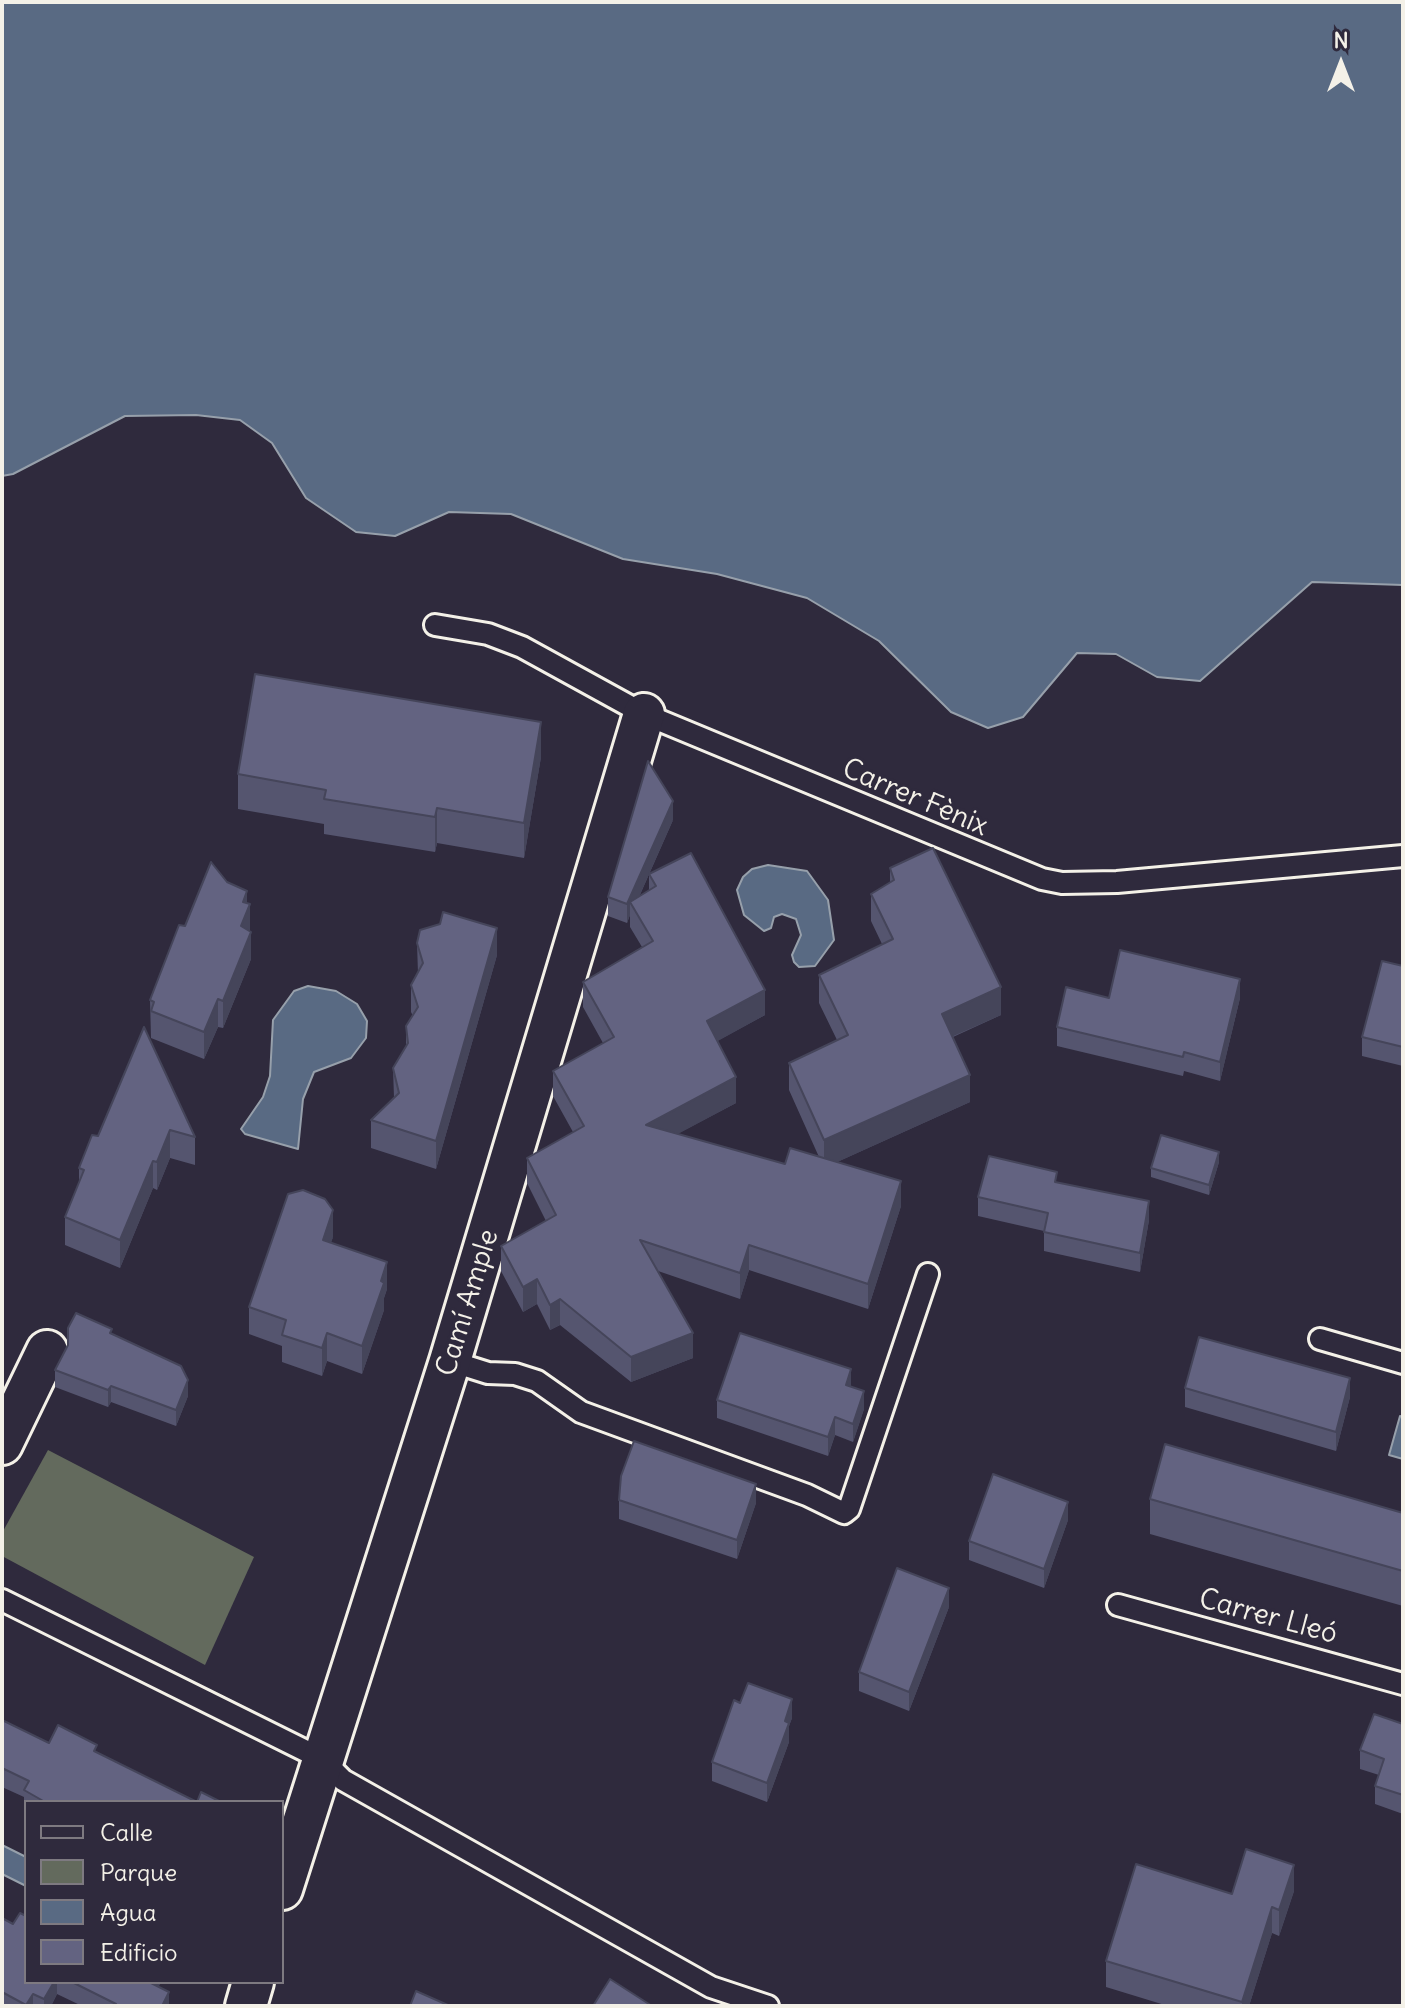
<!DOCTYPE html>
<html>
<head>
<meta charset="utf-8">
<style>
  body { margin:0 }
  #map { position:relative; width:1405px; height:2008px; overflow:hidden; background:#2f2a3d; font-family:Delius,sans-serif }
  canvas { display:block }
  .frame { position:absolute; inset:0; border:4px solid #f4f1e8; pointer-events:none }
  .legend { position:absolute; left:24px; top:1800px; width:260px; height:184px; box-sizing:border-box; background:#2f2a3d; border:2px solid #7e7a81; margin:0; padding:10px 14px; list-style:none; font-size:24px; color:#f4f1e8 }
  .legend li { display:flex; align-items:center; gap:16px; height:40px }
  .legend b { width:40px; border:2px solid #7e7a81 }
  .north { position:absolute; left:1301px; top:24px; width:80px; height:80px; -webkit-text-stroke:6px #2f2a3d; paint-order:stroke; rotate:0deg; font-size:22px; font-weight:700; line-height:32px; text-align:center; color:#f4f1e8 }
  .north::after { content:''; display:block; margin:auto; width:28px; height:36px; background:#f4f1e8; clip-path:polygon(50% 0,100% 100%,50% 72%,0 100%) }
</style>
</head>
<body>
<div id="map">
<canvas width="1405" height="2008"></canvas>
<div class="frame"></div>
<ul class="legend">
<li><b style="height:10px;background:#2f2a3d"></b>Calle</li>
<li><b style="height:22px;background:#636a5d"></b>Parque</li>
<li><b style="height:22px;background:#596a83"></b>Agua</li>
<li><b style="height:22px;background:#636381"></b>Edificio</li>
</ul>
<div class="north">N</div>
</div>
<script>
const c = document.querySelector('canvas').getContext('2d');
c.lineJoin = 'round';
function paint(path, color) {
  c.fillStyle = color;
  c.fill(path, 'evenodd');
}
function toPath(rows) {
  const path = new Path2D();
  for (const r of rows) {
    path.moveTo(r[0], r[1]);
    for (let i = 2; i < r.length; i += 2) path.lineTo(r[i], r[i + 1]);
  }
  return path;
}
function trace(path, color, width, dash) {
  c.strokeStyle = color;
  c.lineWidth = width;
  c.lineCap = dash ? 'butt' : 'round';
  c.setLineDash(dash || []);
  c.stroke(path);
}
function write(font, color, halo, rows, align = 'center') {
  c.font = font + ' Delius,sans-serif';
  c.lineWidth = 6;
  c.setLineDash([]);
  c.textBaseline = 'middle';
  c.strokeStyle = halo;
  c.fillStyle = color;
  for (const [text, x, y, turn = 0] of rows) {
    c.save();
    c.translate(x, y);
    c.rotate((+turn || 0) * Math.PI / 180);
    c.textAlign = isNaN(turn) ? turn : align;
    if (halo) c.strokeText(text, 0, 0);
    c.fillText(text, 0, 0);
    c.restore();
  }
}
paint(toPath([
  [48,1450,254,1557,205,1665,2,1556,2,1533]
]), '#636a5d');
const water = toPath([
  [2,2,1403,2,1403,585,1312,582,1200,681,1157,677,1116,654,1077,653,1023,717,988,728,951,712,879,641,807,598,717,574,623,559,511,514,449,512,395,536,356,532,306,498,272,443,240,420,196,415,125,416,13,474,2,476,2,2],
  [768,865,807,871,828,900,834,940,815,966,799,967,794,962,792,955,801,935,796,919,782,914,774,917,771,928,764,931,744,915,737,890,743,877,752,869,768,865],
  [308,986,336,991,357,1004,367,1021,366,1038,351,1058,314,1072,303,1099,298,1149,245,1134,241,1129,263,1097,270,1076,273,1020,294,991,308,986],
  [1400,1416,1403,1417,1403,1459,1389,1455,1400,1416],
  [2,1845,26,1857,26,1886,2,1874,2,1845]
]);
paint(water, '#596a83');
trace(water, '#97a0ab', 2);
const service = toPath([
  [435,625,488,634,522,647,644,714,1042,879,1062,883,1117,882,1403,856],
  [1320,1339,1403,1363],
  [450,1361,488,1373,515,1374,537,1381,581,1412,807,1495,844,1513,849,1509,928,1274],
  [2,1600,322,1759,343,1780,711,1987,768,2006],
  [1118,1605,1403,1684]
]);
const minor = toPath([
  [2,1444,47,1351],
  [282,1889,450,1361,644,714],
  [246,2006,253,1982]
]);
trace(service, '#f4f1e8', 26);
trace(minor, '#f4f1e8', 46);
trace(service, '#2f2a3d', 20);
trace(minor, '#2f2a3d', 40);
paint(toPath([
  [541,757,524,858,437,843,435,852,324,834,324,824,238,809,238,774],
  [673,820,639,897,649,891,649,874,765,1015,717,1041,736,1103,677,1134,785,1164,819,1157,789,1090,789,1063,837,1040,819,1003,819,975,882,944,871,921,871,894,890,883,890,868,1001,1015,953,1037,970,1102,837,1162,901,1206,868,1309,749,1270,740,1299,658,1271,693,1358,631,1382,560,1325,550,1330,537,1304,523,1312,501,1271,501,1246,546,1221,527,1183,527,1158,573,1132,553,1096,553,1071,603,1043,583,1007,583,982,642,947,630,927,630,915,627,923,608,916,608,897],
  [227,882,247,903,251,959,223,1028,218,1027,204,1059,151,1038,150,1000,185,926],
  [417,943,497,955,436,1169,371,1148,371,1120,394,1098,393,1068,406,1047,406,1026,413,1016,411,1012,411,985,418,974],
  [1403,966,1403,1066,1362,1056,1362,1037],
  [1109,998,1240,998,1220,1081,1184,1071,1183,1076,1057,1046,1057,1027],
  [144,1027,195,1137,195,1165,170,1158,157,1190,153,1188,120,1268,65,1245,65,1217,79,1182,79,1168,98,1136],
  [1219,1162,1209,1195,1151,1177,1151,1168],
  [1057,1183,1149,1220,1140,1272,1044,1251,1044,1231,978,1216,978,1197],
  [333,1237,331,1242,387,1289,384,1298,384,1310,362,1374,327,1361,322,1376,282,1362,282,1346,249,1334,249,1307],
  [112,1334,188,1396,176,1426,111,1402,108,1407,55,1387,55,1370],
  [851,1386,864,1409,853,1442,835,1435,828,1456,717,1418,717,1400],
  [1185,1388,1350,1397,1336,1451,1185,1407],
  [1150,1499,1403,1513,1403,1606,1150,1534],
  [619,1500,756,1503,737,1559,619,1519],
  [1068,1520,1044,1588,969,1560,969,1541],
  [949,1607,909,1711,859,1691,859,1672],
  [740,1703,792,1718,789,1726,789,1742,767,1802,712,1781,712,1762],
  [2,1720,49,1743,97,1752,197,1802,221,1802,26,1802,26,1810,24,1809,24,1797,2,1787],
  [1403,1724,1403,1814,1375,1804,1375,1786,1379,1775,1360,1769,1360,1750],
  [1294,1891,1279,1936,1272,1933,1249,2006,1168,2006,1106,1987,1106,1961,1232,1894],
  [2,1918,26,1982,161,1982,158,1987,169,2006,82,2006,57,1994,51,2006,2,2006]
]), '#55556f');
paint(toPath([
  [541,722,541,757,524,858,524,823],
  [673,801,673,820,634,908,630,902,630,915,627,923,627,904],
  [437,808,437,843,435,852,435,817],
  [247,891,247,911,250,904,250,931,241,926,243,902],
  [497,928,497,955,436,1169,436,1141],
  [251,932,251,959,223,1028,223,1001],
  [1240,979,1240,998,1220,1081,1220,1062],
  [1001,987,1001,1015,942,1041,942,1014],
  [765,990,765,1015,707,1047,707,1021],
  [218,999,218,1027,204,1059,204,1032],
  [970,1075,970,1102,824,1168,824,1140],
  [736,1077,736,1103,646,1151,646,1125],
  [170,1130,170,1158,157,1190,157,1162],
  [1219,1152,1219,1162,1209,1195,1209,1185],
  [153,1161,153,1188,120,1268,120,1240],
  [901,1181,901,1206,868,1309,868,1284],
  [1149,1201,1149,1220,1140,1272,1140,1253],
  [333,1210,333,1237,323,1267,323,1240],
  [749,1245,749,1270,740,1299,740,1273],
  [387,1262,387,1289,384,1298,384,1310,362,1374,362,1346],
  [537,1279,537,1304,523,1312,523,1287],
  [560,1299,560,1325,550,1330,550,1305],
  [327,1333,327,1361,322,1376,322,1348],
  [693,1333,693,1358,631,1382,631,1357],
  [851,1369,851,1387,846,1385],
  [1350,1378,1350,1397,1336,1451,1336,1432],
  [188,1380,188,1396,176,1426,176,1410],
  [111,1386,111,1402,108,1407,108,1390],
  [864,1391,864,1409,853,1442,853,1424],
  [835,1417,835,1435,828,1456,828,1437],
  [756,1484,756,1503,737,1559,737,1540],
  [1068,1502,1068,1520,1044,1588,1044,1569],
  [949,1588,949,1607,909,1711,909,1692],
  [792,1699,792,1718,789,1726,789,1742,767,1802,767,1783,785,1721],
  [1294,1865,1294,1891,1279,1936,1279,1910],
  [1272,1907,1272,1933,1249,2006,1242,2006,1242,2002],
  [54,1982,57,1982,57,1994,51,2006,44,2006,44,1999],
  [152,1982,161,1982,151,2002],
  [169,1992,169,2006,162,2006],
  [33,1994,33,2006,26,2006,26,2005]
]), '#45455a');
const building = toPath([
  [255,674,541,722,524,823,437,808,435,817,324,799,326,790,238,774,255,674],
  [648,761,673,801,627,904,608,897,648,761],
  [933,848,1001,987,942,1014,970,1075,824,1140,789,1063,848,1035,819,975,893,939,871,894,894,880,890,868,933,848],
  [691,853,765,990,707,1021,736,1077,646,1125,785,1164,790,1148,901,1181,868,1284,749,1245,740,1273,640,1240,693,1333,631,1357,560,1299,550,1305,537,1279,523,1287,501,1246,556,1215,527,1158,584,1126,553,1071,614,1037,583,982,653,941,630,902,656,886,649,874,691,853],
  [211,862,227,882,247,891,243,902,250,904,241,926,251,932,223,1001,218,999,204,1032,151,1011,154,1002,150,1000,179,925,185,926,211,862],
  [443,912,497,928,436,1141,371,1120,399,1093,393,1068,408,1043,406,1026,418,1007,411,985,423,963,417,943,420,930,440,924,443,912],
  [1120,950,1240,979,1220,1062,1184,1052,1183,1057,1057,1027,1066,987,1109,998,1120,950],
  [1382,961,1403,966,1403,1047,1362,1037,1382,961],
  [144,1027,195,1137,170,1130,157,1162,153,1161,120,1240,65,1217,84,1170,79,1168,92,1135,98,1136,144,1027],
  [1161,1135,1219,1152,1209,1185,1151,1168,1161,1135],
  [989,1156,1057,1172,1055,1182,1149,1201,1140,1253,1044,1232,1048,1213,978,1197,989,1156],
  [303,1190,325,1199,333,1210,323,1240,387,1262,381,1281,384,1283,362,1346,327,1333,322,1348,282,1335,286,1320,249,1307,288,1194,303,1190],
  [76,1313,112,1329,110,1333,181,1366,188,1380,176,1410,111,1386,108,1390,55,1370,68,1345,68,1328,76,1313],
  [740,1333,851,1369,846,1385,864,1391,853,1424,835,1417,828,1437,717,1400,740,1333],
  [1199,1337,1350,1378,1336,1432,1185,1388,1199,1337],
  [634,1441,756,1484,737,1540,619,1500,621,1476,634,1441],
  [1165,1444,1403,1513,1403,1571,1150,1499,1165,1444],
  [993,1474,1068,1502,1044,1569,969,1541,993,1474],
  [897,1568,949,1588,909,1692,859,1672,897,1568],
  [748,1683,792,1699,785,1721,789,1723,767,1783,712,1762,734,1700,740,1703,748,1683],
  [1374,1714,1403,1724,1403,1795,1375,1786,1384,1759,1360,1750,1374,1714],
  [2,1720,49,1743,58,1725,97,1745,94,1751,197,1802,201,1792,221,1802,45,1802,24,1790,29,1781,2,1768,2,1720],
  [1246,1849,1294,1865,1279,1910,1272,1907,1242,2002,1106,1961,1136,1864,1232,1894,1246,1849],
  [20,1913,26,1916,26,1982,54,1982,44,1999,33,1994,26,2005,2,1992,2,1918,13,1924,20,1913],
  [610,1979,652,2006,593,2006,610,1979],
  [72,1982,152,1982,151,1983,169,1992,162,2006,115,2006,116,2004,72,1982],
  [416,1991,450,2006,410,2006,416,1991]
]);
paint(building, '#636381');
trace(building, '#45455a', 2);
write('28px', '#f4f1e8', '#2f2a3d', [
  ["Carrer Fènix",915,798,23],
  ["Camí Ample",468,1303,-73],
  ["Carrer Lleó",1268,1617,15]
]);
</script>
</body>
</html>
